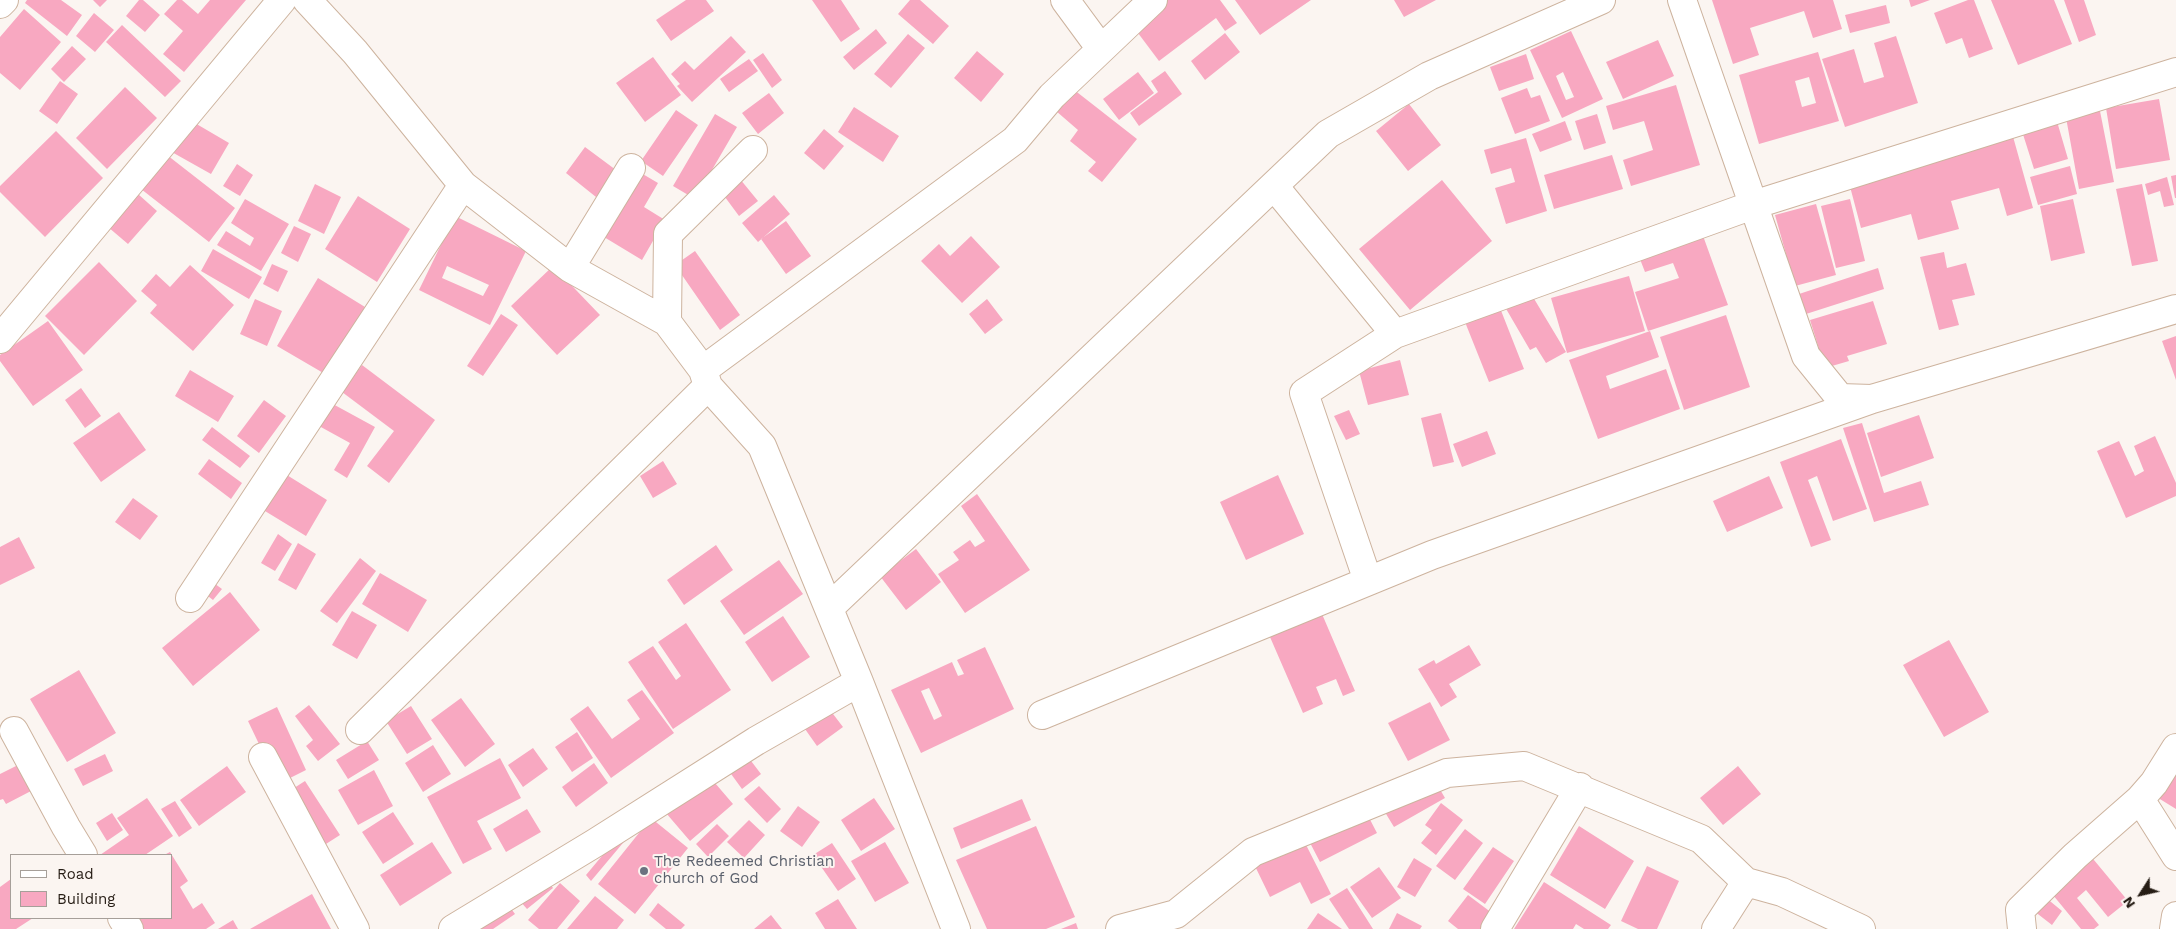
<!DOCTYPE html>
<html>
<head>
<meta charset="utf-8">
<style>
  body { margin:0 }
  #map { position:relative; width:2176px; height:929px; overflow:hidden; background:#fbf5f1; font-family:"Work Sans",sans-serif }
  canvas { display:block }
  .legend { position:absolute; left:10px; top:854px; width:162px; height:65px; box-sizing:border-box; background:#fbf5f1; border:1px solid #a69f99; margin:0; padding:6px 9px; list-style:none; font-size:15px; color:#261d15 }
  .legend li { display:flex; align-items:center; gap:10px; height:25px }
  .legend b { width:25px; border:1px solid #a69f99 }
  .north { position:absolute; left:2116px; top:869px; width:50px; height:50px; -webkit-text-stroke:4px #fbf5f1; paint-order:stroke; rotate:235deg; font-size:14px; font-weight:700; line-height:20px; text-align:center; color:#261d15 }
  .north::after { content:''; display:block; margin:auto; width:18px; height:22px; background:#261d15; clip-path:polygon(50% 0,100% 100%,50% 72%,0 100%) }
</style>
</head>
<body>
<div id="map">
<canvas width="2176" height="929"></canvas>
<ul class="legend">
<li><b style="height:6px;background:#fff"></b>Road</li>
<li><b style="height:14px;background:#f8a8c1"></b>Building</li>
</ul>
<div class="north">N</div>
</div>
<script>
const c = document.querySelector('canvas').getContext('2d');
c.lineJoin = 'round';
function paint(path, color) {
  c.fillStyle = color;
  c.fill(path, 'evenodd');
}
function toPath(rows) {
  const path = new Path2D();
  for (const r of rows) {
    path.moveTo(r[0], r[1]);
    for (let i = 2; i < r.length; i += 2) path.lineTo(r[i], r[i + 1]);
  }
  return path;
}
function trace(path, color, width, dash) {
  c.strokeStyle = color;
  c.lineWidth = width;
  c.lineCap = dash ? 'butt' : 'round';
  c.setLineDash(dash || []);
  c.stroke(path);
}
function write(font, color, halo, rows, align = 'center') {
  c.font = font + ' "Work Sans",sans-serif';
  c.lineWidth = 4;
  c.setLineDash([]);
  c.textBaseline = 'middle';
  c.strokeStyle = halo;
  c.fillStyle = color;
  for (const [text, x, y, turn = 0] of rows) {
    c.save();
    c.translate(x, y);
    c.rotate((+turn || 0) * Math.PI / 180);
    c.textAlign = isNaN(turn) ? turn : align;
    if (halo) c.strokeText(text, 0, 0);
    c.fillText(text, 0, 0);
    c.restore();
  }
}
paint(toPath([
  [27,0,61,0,82,15,67,36,25,3],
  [93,0,107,0,100,7],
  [139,0,143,0,160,15,145,32,126,16],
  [177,0,182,0,198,14,210,0,246,0,184,72,163,54,183,31,164,14],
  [686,0,706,0,714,11,671,41,656,20],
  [812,0,841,0,860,29,841,42],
  [910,0,920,0,949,26,933,44,898,14],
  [1166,0,1220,0,1237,23,1225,31,1216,18,1159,61,1132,25],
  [1235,0,1311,0,1260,35],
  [1394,0,1436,0,1404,17],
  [1712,0,1833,0,1842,29,1813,38,1804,11,1750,28,1759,55,1733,64],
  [1909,0,1930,0,1911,7],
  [1968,0,1974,0,1993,49,1969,58,1962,38,1946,44,1934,13],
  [1991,0,2054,0,2072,44,2018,65],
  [2064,0,2084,0,2096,35,2079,42],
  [1886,5,1890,23,1850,33,1845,15],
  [24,9,61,42,20,90,0,73,0,37],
  [94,13,114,30,95,52,76,36],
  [122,25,181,81,165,97,106,42],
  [876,29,887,43,854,70,843,57],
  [1571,31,1603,99,1562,118,1530,50],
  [1563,72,1574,97,1566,100,1556,76],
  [1225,33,1240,52,1205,80,1191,61],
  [908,34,925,48,891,88,874,74],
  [731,36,746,52,692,102,677,86,680,84,671,74,685,61,694,70],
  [1896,36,1918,103,1845,127,1822,59,1854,49,1864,83,1884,77,1874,43],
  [1658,40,1674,76,1623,99,1606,62],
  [72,46,86,59,64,82,51,69],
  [977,51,1004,74,981,102,954,78],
  [1818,52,1839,121,1759,144,1739,75],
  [1809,77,1816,103,1802,107,1795,81],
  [763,53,782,80,772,88,753,60],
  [1526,54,1534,79,1499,91,1490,67],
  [653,57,681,95,645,122,616,83],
  [749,59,758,71,729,92,720,79],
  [1165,71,1182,94,1139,126,1130,113,1158,92,1151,81],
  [1138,72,1154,93,1119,120,1103,99],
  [60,81,78,94,57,124,39,111],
  [1676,85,1700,165,1631,186,1623,160,1653,150,1644,121,1613,130,1606,106],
  [125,87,157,118,107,169,76,138],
  [1527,88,1531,98,1540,95,1550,121,1515,134,1501,98],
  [1073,89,1137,139,1102,182,1088,171,1096,162,1070,141,1078,130,1056,111],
  [769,93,784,113,758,134,742,113],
  [2159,99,2170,160,2116,169,2106,108],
  [1409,104,1441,145,1408,171,1376,131],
  [2099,106,2114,182,2079,189,2065,112],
  [854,107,899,136,883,162,838,132],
  [676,110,698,125,663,176,641,161],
  [715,114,737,127,695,199,673,186],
  [1597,114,1606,143,1584,150,1575,121],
  [2056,118,2068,159,2034,169,2021,128],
  [188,119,229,143,211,174,170,151],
  [1565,121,1572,140,1540,152,1532,134],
  [824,129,844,146,824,170,804,153],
  [56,131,103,178,45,237,0,192,0,186],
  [2012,133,2033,208,2007,216,1999,188,1951,201,1959,229,1918,240,1911,214,1861,228,1848,179],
  [1526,138,1547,211,1506,224,1495,188,1515,182,1511,168,1491,174,1484,150],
  [585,147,616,170,596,197,566,173],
  [167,155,235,208,209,242,141,189],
  [1612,155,1623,189,1554,209,1544,175],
  [237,164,253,175,240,196,223,186],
  [2070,166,2077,194,2038,205,2030,177],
  [641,173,658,183,644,207,665,220,642,260,604,237],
  [2176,175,2176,198,2175,198,2171,176],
  [2167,177,2174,205,2164,207,2160,191,2148,195,2145,184],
  [740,179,758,201,739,216,722,193],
  [1442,180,1492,241,1410,310,1359,249],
  [315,184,341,197,324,234,298,221],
  [2142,184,2158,261,2132,266,2116,189],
  [138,194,157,211,128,244,108,227],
  [774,195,790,214,758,242,742,223],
  [358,196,410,229,377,282,325,249],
  [245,199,289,224,261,271,217,245,226,231,250,246,254,238,231,223],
  [1850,199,1865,261,1836,268,1821,206],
  [2073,199,2085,253,2051,261,2040,206],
  [1816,204,1836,275,1795,286,1775,215],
  [455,216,526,251,490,325,419,290],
  [447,266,489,285,483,296,442,278],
  [786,221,811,256,786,274,761,239],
  [294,226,311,234,298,262,281,253],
  [1702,233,1728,305,1648,331,1635,292,1679,278,1673,263,1645,272,1638,254],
  [971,236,1000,267,962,303,921,261,939,244,950,256],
  [213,249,262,277,249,299,201,271],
  [695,251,740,315,720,330,675,265],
  [1944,252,1947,268,1966,263,1975,295,1952,300,1959,325,1939,330,1920,257],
  [99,262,137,301,84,355,45,316],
  [272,264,288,271,278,292,263,284],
  [190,265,234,305,193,351,150,313,157,305,141,291,156,274,170,287],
  [553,266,600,315,557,355,511,306],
  [1878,268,1884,289,1806,314,1799,294],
  [1629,276,1645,331,1567,353,1551,298],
  [318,278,365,307,325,374,277,346],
  [1530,292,1566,352,1546,363,1536,347,1530,350,1505,307],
  [255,299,282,311,267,346,240,334],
  [987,299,1003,320,985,334,969,314],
  [1873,301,1887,344,1847,356,1849,361,1825,368,1810,320],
  [1500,308,1524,369,1489,382,1465,322],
  [501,314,518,325,483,376,467,366],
  [1726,315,1750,387,1684,410,1660,337],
  [48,321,83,370,33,406,0,361,0,355],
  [1650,331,1659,357,1606,376,1610,389,1666,369,1680,409,1598,439,1569,360],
  [2176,336,2176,380,2162,341],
  [1400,360,1409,395,1368,405,1359,371],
  [362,365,435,420,389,483,367,466,394,431,342,392],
  [190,370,234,396,218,422,175,396],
  [81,388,101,416,85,428,65,400],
  [264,400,286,416,259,453,237,436],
  [331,403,375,427,347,478,334,470,350,443,319,426],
  [1349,410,1360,434,1346,440,1334,416],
  [119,412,146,450,101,482,73,443],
  [1441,413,1454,462,1433,467,1421,418],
  [1919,415,1934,458,1881,477,1867,433],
  [1862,423,1884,493,1921,481,1929,505,1874,522,1843,428],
  [212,427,250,456,240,468,202,440],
  [1487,431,1496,454,1462,467,1453,444],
  [2155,436,2176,483,2176,496,2126,518,2097,451,2119,441,2135,476,2144,471,2134,446],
  [1841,439,1867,509,1833,521,1817,476,1808,480,1831,540,1811,547,1780,462],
  [209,459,242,483,231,499,198,474],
  [663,461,677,484,653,498,640,476],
  [282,472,327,500,306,536,260,508],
  [1278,475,1304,534,1246,560,1220,502],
  [1769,476,1783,508,1727,532,1713,501],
  [977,494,1030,570,965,613,938,574,959,560,953,552,970,540,975,547,985,541,961,506],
  [133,498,158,516,140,540,115,522],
  [278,534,292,544,275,571,261,563],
  [19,537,35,568,0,585,0,547],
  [298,543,316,554,296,590,278,580],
  [716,545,733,570,684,605,667,580],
  [916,549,941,582,906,610,880,576],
  [360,558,376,571,337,623,320,611],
  [779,560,803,594,744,635,720,601],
  [380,573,427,600,408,632,362,604],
  [207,578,222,589,213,600,199,589],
  [230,592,260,630,193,686,162,648],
  [352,611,377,625,357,659,332,645],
  [1322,614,1355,691,1343,696,1336,679,1316,687,1323,704,1303,713,1270,637],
  [783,616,810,657,772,682,745,642],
  [686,623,731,690,673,729,628,662,653,646,676,680,681,676,658,642],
  [1949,640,1989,712,1944,737,1903,665],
  [1469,645,1481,665,1449,684,1457,697,1441,707,1418,669,1434,660,1436,664],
  [985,647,1014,709,921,753,891,690,952,662,958,676,964,674,957,660],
  [929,688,942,716,934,720,921,691],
  [79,670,116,733,67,762,30,699],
  [642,690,674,733,611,778,570,719,588,706,612,739,640,719,627,700],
  [461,698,495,744,465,767,431,720],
  [1430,702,1450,740,1408,761,1388,723],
  [309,705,340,744,318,761,306,746,313,740,295,716],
  [411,706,432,739,407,754,386,721],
  [277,707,306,770,278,784,248,721],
  [830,710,843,727,817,746,805,729],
  [577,732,593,758,572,772,555,747],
  [367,741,379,760,348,779,336,760],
  [433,745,451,774,423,792,405,763],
  [533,748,548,769,523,787,508,765],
  [745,753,761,774,742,789,726,767],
  [105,754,113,771,83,786,74,769],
  [500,758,521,798,477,821,492,849,463,864,427,797],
  [594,763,608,783,576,807,562,787],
  [2176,763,2176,809,2155,796],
  [18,765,31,791,6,804,3,799,0,800,0,774],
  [227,766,246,792,199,826,180,800],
  [1738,766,1761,794,1723,825,1700,798],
  [374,770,393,806,358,825,338,790],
  [709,776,733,804,690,841,666,813],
  [305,781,340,835,315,851,280,797],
  [1435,781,1445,798,1394,827,1383,809],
  [759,786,781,809,767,823,744,799],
  [147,798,173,836,145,855,100,855,129,835,117,818],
  [874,798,895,829,861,851,841,820],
  [1022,799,1031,820,961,849,953,828],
  [175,801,192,828,179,837,161,809],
  [1441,803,1463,820,1436,855,1421,843,1432,830,1425,825],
  [798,806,820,822,802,847,780,831],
  [527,809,541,832,506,852,493,829],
  [1365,810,1377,833,1320,862,1308,839],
  [393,812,414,844,383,864,362,832],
  [112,813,123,830,107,841,96,823],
  [651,818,688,848,635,914,598,884],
  [749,820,765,835,744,858,727,842],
  [717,824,729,836,708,857,696,844],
  [627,826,633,831,591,881,586,875],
  [1036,826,1075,917,1046,929,987,929,956,860],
  [1579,826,1634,861,1605,909,1550,875],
  [1465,829,1483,843,1455,880,1436,866],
  [1302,837,1331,894,1311,904,1300,882,1270,897,1253,862],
  [432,842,452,873,400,906,380,875],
  [885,842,909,883,875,902,851,861],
  [832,843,856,879,838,891,813,855],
  [1493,847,1514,861,1485,904,1463,889],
  [170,852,188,881,180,887,193,909,202,903,215,923,206,929,133,929,126,918,171,918,171,855,164,855],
  [2089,854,2128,901,2108,917,2086,890,2077,898,2099,925,2094,929,2081,929,2048,889],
  [1414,858,1432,869,1415,897,1397,887],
  [1647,866,1679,881,1657,929,1638,929,1621,921],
  [1379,867,1401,898,1372,918,1350,887],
  [545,877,553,888,527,909,519,900],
  [11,879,11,918,33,918,16,929,0,929,0,887],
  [1544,882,1611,925,1608,929,1584,929,1576,924,1573,929,1514,929],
  [560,883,580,901,557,929,539,929,528,920],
  [1347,888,1373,929,1349,929,1329,899],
  [312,894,331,929,250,929],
  [1468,895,1492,913,1480,929,1458,929,1448,921],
  [595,896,624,920,617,929,567,929],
  [2045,897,2062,911,2052,925,2034,911],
  [838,899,857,929,825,929,815,913],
  [507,903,515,914,493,929,479,929],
  [658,903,685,925,681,929,666,929,649,915],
  [1318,913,1342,929,1307,929],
  [1397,913,1422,926,1420,929,1389,929],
  [771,915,782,929,754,929],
  [233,920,238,929,218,929],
  [1076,923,1078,929,1061,929]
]), '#f8a8c1');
const minor = toPath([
  [307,0,355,52,463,185,570,268,667,322,703,370,708,386,762,446,859,682,956,929],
  [1065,0,1101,49],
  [1682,0,1806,356,1840,398,1872,399,2176,309],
  [0,4,4,0],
  [1274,186,1395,334,1753,205,2176,72],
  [570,268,631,168],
  [667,322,668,234,753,150],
  [0,339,282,0],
  [703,370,1015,140,1052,96,1153,0],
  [1368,581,1304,393,1395,334],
  [190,598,463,185],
  [829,608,1328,134,1429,76,1601,0],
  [1042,715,1432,555,1872,399],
  [360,730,708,386],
  [14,731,66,827,83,855],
  [263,757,355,929],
  [2140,799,2176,856],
  [122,918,129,929],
  [453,929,595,843,756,741,859,682],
  [1120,929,1176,914,1253,852,1447,773,1524,766,1701,839,1746,882,1782,892,1861,929],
  [1495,929,1580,787],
  [1716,929,1746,882],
  [2022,929,2020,910,2075,856,2140,799,2154,783,2176,748],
  [2174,929,2176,916]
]);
trace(minor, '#cdb39e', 30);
trace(minor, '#fff', 28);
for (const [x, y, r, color] of [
  [644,871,5,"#6b7280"]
]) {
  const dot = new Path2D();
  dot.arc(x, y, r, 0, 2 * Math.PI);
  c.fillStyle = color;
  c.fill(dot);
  trace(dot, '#fbf5f1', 2);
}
write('15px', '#5b616d', '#fbf5f1', [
  ["The Redeemed Christian",654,862],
  ["church of God",654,879]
], 'left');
</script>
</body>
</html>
